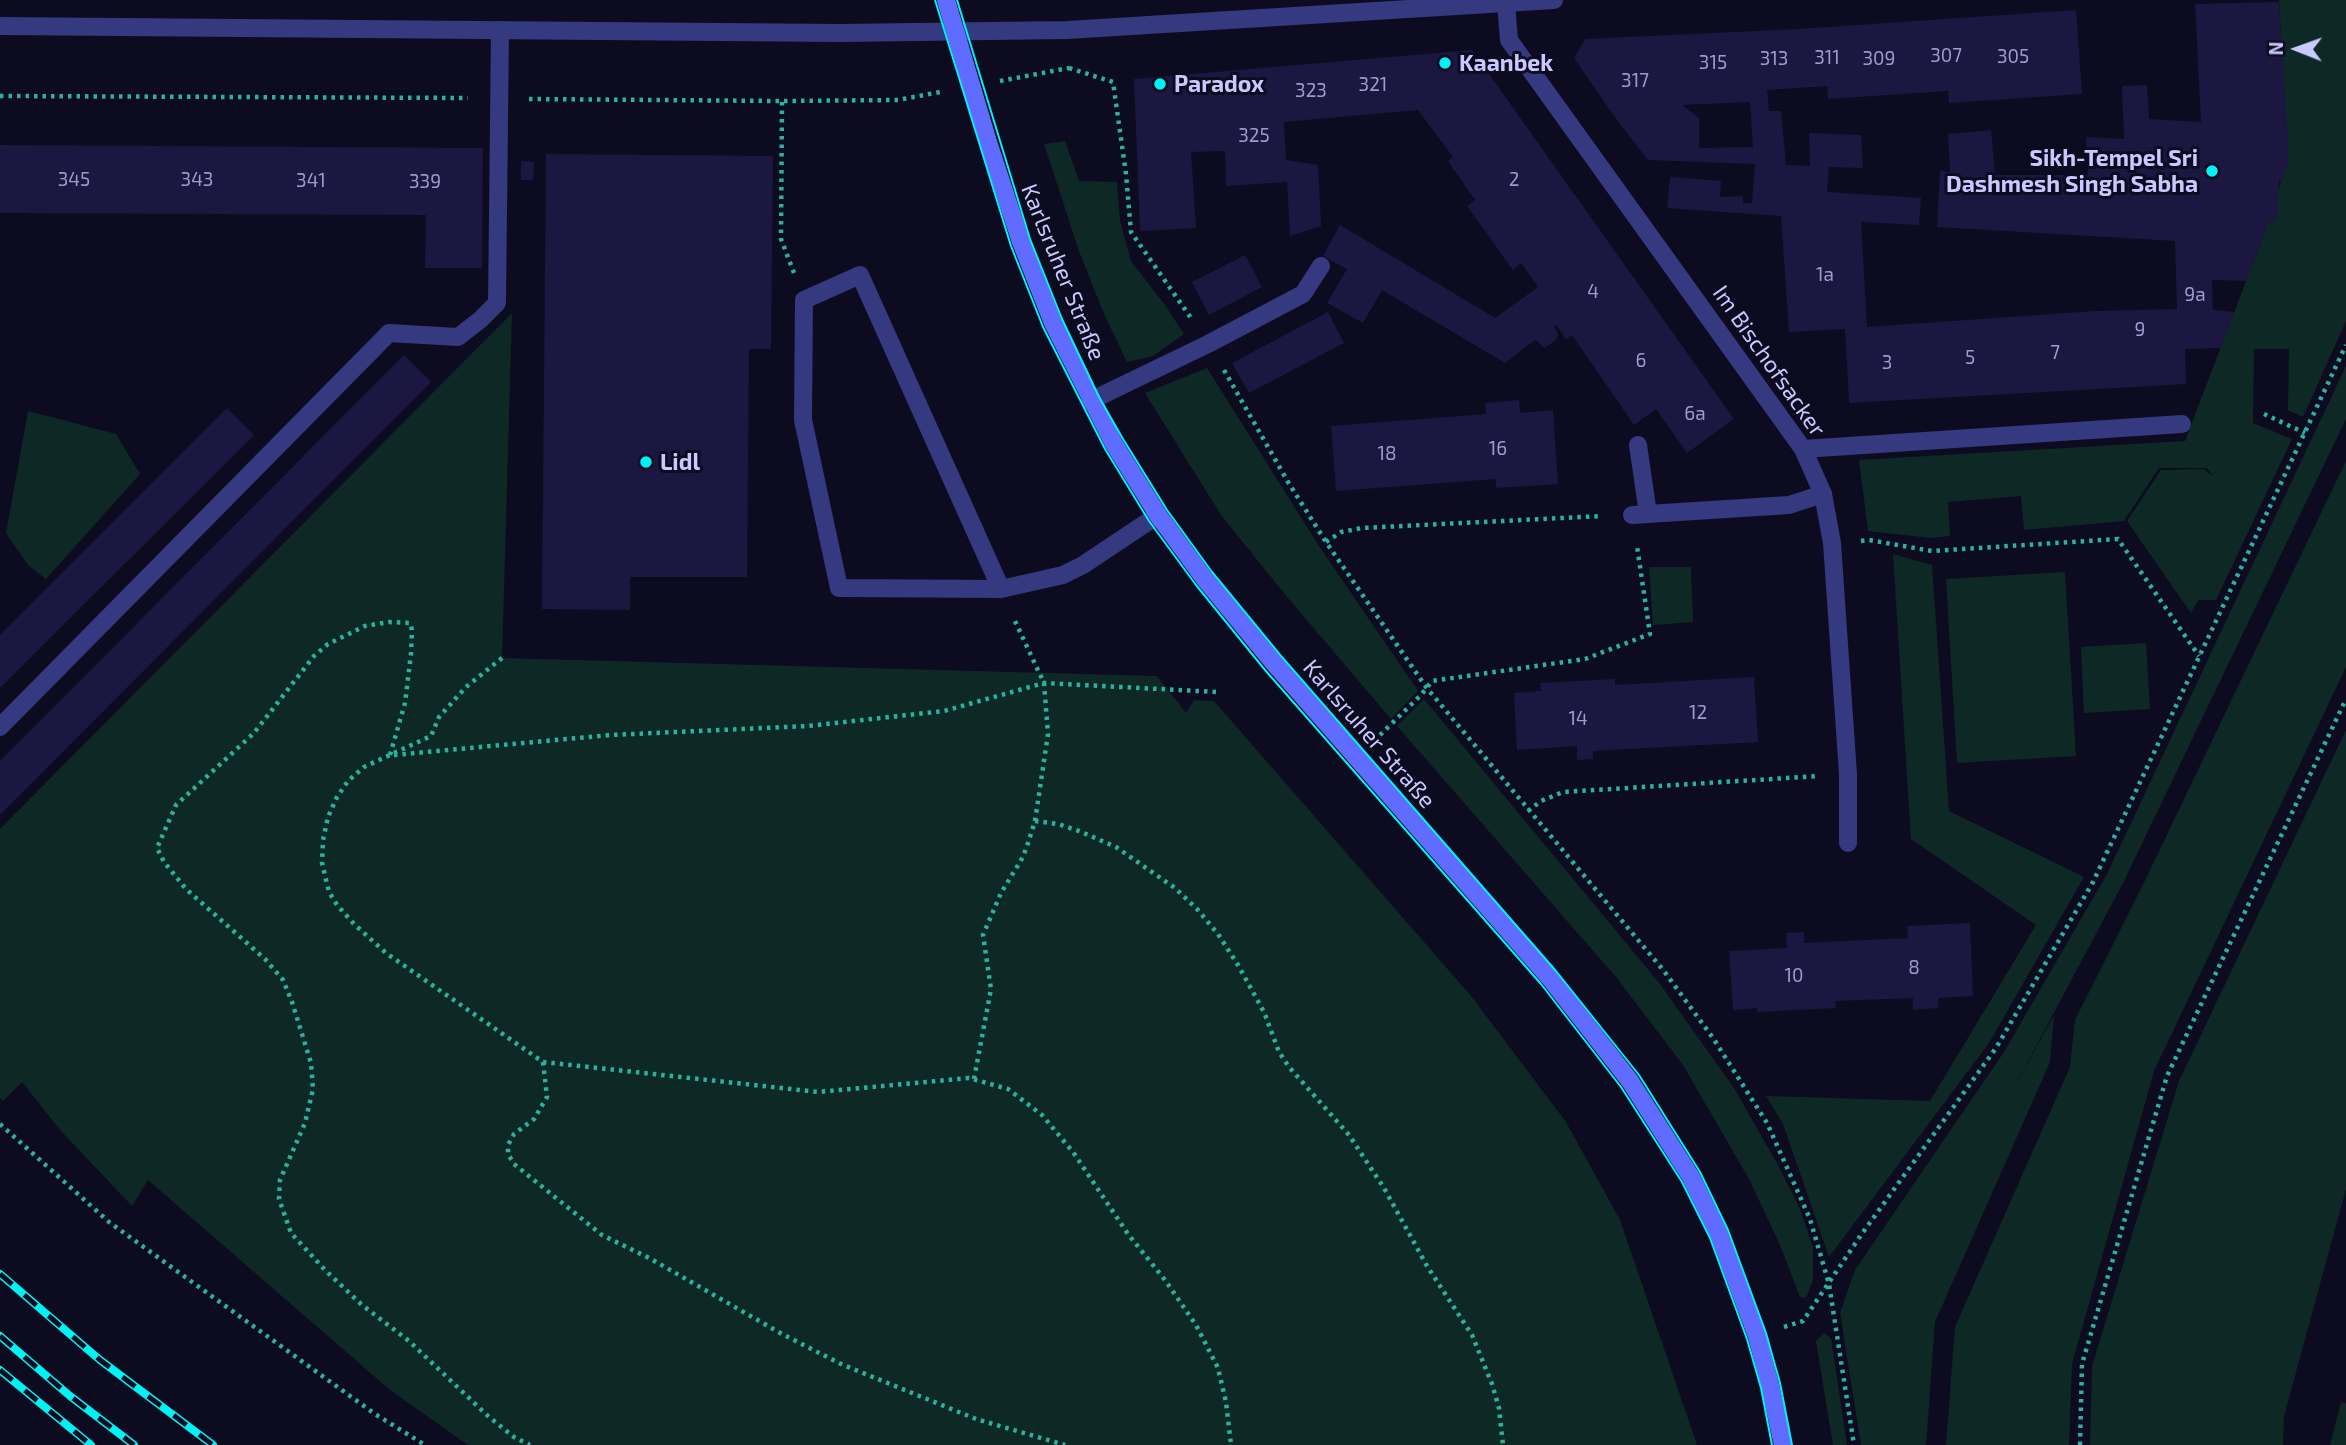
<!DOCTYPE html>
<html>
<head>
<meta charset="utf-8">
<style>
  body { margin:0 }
  #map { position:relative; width:2346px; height:1445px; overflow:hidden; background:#0d0b1f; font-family:"Exo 2",sans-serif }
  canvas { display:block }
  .north { position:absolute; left:2262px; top:14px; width:70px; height:70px; -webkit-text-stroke:5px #0d0b1f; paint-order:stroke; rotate:271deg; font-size:19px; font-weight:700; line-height:28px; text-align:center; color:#cac9ff }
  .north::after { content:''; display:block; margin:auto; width:24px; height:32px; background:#cac9ff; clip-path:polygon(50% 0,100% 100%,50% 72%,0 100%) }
</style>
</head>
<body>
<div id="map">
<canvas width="2346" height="1445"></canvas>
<div class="north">N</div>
</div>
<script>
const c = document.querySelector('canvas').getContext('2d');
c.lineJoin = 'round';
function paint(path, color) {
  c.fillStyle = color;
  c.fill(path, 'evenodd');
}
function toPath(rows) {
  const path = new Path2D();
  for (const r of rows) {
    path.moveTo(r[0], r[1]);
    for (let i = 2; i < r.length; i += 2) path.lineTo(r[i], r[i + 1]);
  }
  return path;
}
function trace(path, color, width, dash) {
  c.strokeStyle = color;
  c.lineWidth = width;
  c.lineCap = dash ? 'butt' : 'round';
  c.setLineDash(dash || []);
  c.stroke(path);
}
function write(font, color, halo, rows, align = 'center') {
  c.font = font + ' "Exo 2",sans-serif';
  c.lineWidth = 6;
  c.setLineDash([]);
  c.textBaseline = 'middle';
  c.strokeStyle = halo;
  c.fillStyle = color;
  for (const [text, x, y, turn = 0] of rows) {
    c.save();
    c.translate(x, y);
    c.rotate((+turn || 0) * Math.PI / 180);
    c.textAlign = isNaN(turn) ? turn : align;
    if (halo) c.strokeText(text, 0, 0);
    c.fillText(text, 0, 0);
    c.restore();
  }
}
paint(toPath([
  [2279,0,2346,0,2346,321,2303,417,2288,410,2289,349,2254,349,2253,423,2292,439,2216,600,2198,600,2191,613,2127,521,2161,470,2203,469,2213,476,2207,468,2159,468,2124,521,2024,530,2021,496,1948,502,1950,536,1931,538,1868,531,1859,460,2185,441,2259,247,2288,161],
  [1065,141,1079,181,1117,182,1120,221,1131,261,1165,305,1184,334,1153,356,1127,362,1104,314,1079,251,1044,144],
  [512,313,502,658,1157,676,1186,713,1194,700,1214,701,1471,996,1566,1122,1620,1220,1697,1445,468,1445,390,1390,148,1180,132,1206,61,1131,22,1082,3,1101,0,1098,0,829],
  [2346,366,2346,419,2123,883,2008,1099,2054,1015,2050,1062,1935,1322,1926,1445,1861,1445,1840,1313,1855,1270,2004,1052,2107,874],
  [1207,368,1319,546,1418,691,1391,719,1283,592,1221,515,1145,393],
  [28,411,116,434,140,474,46,579,28,565,6,533],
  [2346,461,2346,667,2154,1071,2072,1364,2069,1445,1946,1445,1955,1327,2070,1067,2075,1020,2140,891],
  [1893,554,1932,565,1949,811,2084,877,1989,1043,1829,1257,1783,1124,1766,1096,1930,1101,2036,925,1911,839],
  [1649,567,1691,567,1693,622,1653,625],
  [2065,572,2076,756,1957,763,1946,579],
  [2146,643,2150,709,2084,713,2081,647],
  [1424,699,1660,984,1734,1088,1779,1167,1800,1209,1813,1247,1813,1280,1806,1298,1800,1297,1780,1245,1749,1179,1683,1065,1616,977,1397,726],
  [2346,730,2346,1189,2284,1416,2283,1445,2090,1445,2092,1366,2179,1081],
  [1824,1333,1831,1338,1847,1445,1833,1445,1816,1341],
  [2341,1402,2346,1403,2346,1445,2330,1445]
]), '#0e2925');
paint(toPath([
  [2279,2,2289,161,2282,181,2279,181,2277,221,2269,221,2246,281,2212,280,2213,310,2234,312,2221,348,2185,349,2186,384,1849,403,1845,329,1789,332,1781,216,1667,208,1670,177,1721,181,1720,197,1743,196,1743,203,1752,203,1755,164,1648,160,1614,116,1574,58,1585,39,1799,29,2076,10,2082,94,1949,103,1948,91,1828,99,1827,86,1767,90,1769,111,1781,111,1786,165,1810,166,1809,133,1861,135,1863,168,1829,167,1827,192,1921,198,1919,225,1861,222,1867,327,2095,311,2177,309,2175,241,1937,227,1940,171,1950,172,1948,134,1991,130,1995,175,2088,175,2086,137,2124,139,2122,86,2147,85,2149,119,2201,122,2195,4],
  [1750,102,1753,147,1699,148,1699,118,1682,105],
  [1472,50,1734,419,1687,453,1656,409,1634,425,1572,335,1566,339,1556,325,1554,327,1558,333,1557,339,1545,348,1535,340,1505,363,1382,290,1363,323,1327,303,1347,269,1323,256,1340,225,1495,318,1538,287,1521,263,1513,270,1467,206,1475,200,1448,161,1453,157,1418,110,1284,122,1286,160,1318,165,1321,226,1290,236,1287,182,1226,186,1225,151,1191,152,1196,228,1140,231,1134,79],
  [0,145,483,148,482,268,425,268,426,215,0,213],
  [546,154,773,156,771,349,749,349,747,577,630,577,630,610,542,609],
  [521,161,534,162,533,180,521,180],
  [1245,255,1262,287,1209,315,1192,282],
  [1328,312,1344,343,1249,393,1232,363],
  [404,355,431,382,0,815,0,761],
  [1519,400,1520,413,1553,410,1558,484,1496,488,1496,479,1336,491,1331,426,1486,414,1485,403],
  [227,408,254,435,0,688,0,635],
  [1754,677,1758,742,1593,751,1593,759,1577,760,1577,746,1517,750,1514,693,1541,691,1540,683,1615,679,1615,685],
  [1970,923,1973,996,1938,998,1938,1008,1913,1010,1913,998,1835,1001,1836,1008,1757,1012,1757,1008,1733,1010,1729,951,1787,948,1786,933,1804,932,1804,943,1908,938,1907,926]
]), '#1b1740');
trace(toPath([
  [1069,68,1113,82,1126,174,1131,232,1191,318],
  [1000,81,1069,68,1069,66],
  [0,96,468,98],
  [529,99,782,101,898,100,940,92],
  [782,102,781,239,794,273],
  [1224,370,1288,482,1326,542,1426,687,1664,971,1713,1038,1767,1123,1810,1219,1829,1284,1854,1445],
  [2264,414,2305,433],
  [1861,541,1869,540,1932,551,2118,539,2199,656],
  [1326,542,1341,532,1362,528,1602,516],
  [502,658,466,687,439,717,431,736,364,767,348,781,337,797,328,817,323,840,322,863,329,892,337,905,354,924,386,953,543,1062,818,1092,969,1078,1008,1089,1042,1115,1073,1152,1128,1234,1165,1280,1196,1325,1218,1368,1226,1402,1231,1445],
  [1380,735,1421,695,1432,681,1585,659,1650,634,1637,546],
  [390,755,405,703,411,654,412,630,410,623,389,622,365,626,328,644,314,656,254,733,176,805,157,848,164,862,186,889,265,959,283,980,292,1002,311,1063,313,1089,305,1123,280,1180,279,1199,291,1233,325,1270,362,1305,409,1341,489,1417,514,1437,530,1445],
  [394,755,610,735,808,726,944,711,1044,683,1217,692],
  [1528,811,1541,801,1563,792,1819,776],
  [1035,821,1058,824,1079,831,1116,847,1175,888,1197,909,1218,934,1238,965,1264,1012,1279,1052,1289,1067,1349,1135,1384,1188,1427,1266,1472,1335,1492,1384,1499,1408,1503,1445],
  [543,1062,547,1097,534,1119,514,1134,508,1145,508,1154,514,1164,602,1235,651,1259,782,1334,841,1364,976,1419,1065,1445],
  [974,1079,991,989,983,935,1001,893,1023,857,1028,843,1035,821,1048,734,1044,683,1014,619],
  [0,1124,109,1222,375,1414,425,1445],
  [1784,1327,1803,1321,1861,1235,1996,1048,2093,882,2346,345],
  [2080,1445,2082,1364,2167,1076,2346,699]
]), '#29b39e', 4.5, [3.5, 5]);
trace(toPath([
  [1090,401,1208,344,1303,294,1321,266],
  [1638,445,1648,514],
  [1803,449,2182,424],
  [1632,515,1789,505,1823,494],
  [1001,589,860,275,804,300,803,420,839,588,1001,589,1063,575,1083,565,1158,515],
  [0,727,389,333,458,337,480,320,497,303,500,30]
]), '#343980', 18);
trace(toPath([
  [1506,3,1509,40,1803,449,1823,494,1832,543,1848,774,1848,843],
  [0,26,840,33,1067,30,1554,0]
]), '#343980', 18);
trace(toPath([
  [946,0,988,142,1021,242,1053,323,1114,444,1158,515,1204,578,1273,662,1549,977,1630,1081,1691,1177,1719,1234,1757,1336,1770,1385,1783,1445]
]), '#606bff', 18);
trace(toPath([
  [935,0,1011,246,1043,327,1105,449,1149,521,1196,585,1265,670,1541,984,1621,1087,1682,1182,1710,1238,1747,1339,1761,1388,1772,1445],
  [957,0,1030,239,1062,319,1099,397,1123,439,1167,510,1212,572,1281,656,1556,971,1639,1075,1700,1172,1728,1230,1766,1333,1780,1383,1792,1445]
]), '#00f3f4', 2);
const rail = toPath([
  [0,1274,100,1360,213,1445],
  [0,1336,70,1396,134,1445],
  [0,1370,91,1445]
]);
trace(rail, '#00f3f4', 8);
trace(rail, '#0d0b1f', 5, [16]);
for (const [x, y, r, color] of [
  [1445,63,7,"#00f3f4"],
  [1160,84,7,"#00f3f4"],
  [2212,171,7,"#00f3f4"],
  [646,462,7,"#00f3f4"]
]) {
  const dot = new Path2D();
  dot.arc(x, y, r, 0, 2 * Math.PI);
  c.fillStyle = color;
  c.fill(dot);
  trace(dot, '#0d0b1f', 2.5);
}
write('19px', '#9e9ccf', null, [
  ["307",1946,56],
  ["305",2013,57],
  ["311",1827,58],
  ["313",1774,59],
  ["309",1879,59],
  ["315",1713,63],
  ["317",1635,81],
  ["321",1373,85],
  ["323",1311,91],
  ["325",1254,136],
  ["345",74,180],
  ["343",197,180],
  ["2",1514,180],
  ["341",311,181],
  ["339",425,182],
  ["1a",1825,275],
  ["4",1593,292],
  ["9a",2195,295],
  ["9",2140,330],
  ["7",2055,353],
  ["5",1970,358],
  ["6",1641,361],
  ["3",1887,363],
  ["6a",1695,414],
  ["16",1498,449],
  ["18",1387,454],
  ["12",1698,713],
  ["14",1578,719],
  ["8",1914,968],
  ["10",1794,976]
]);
write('bold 23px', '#cac9ff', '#0d0b1f', [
  ["Kaanbek",1459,63],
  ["Paradox",1174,84],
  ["Sikh-Tempel Sri",2198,158,"right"],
  ["Dashmesh Singh Sabha",2198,184,"right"],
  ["Lidl",660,462]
], 'left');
write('23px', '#cac9ff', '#0d0b1f', [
  ["Karlsruher Straße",1063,272,68],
  ["Im Bischofsacker",1769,361,55],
  ["Karlsruher Straße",1369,734,49]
]);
</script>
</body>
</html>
